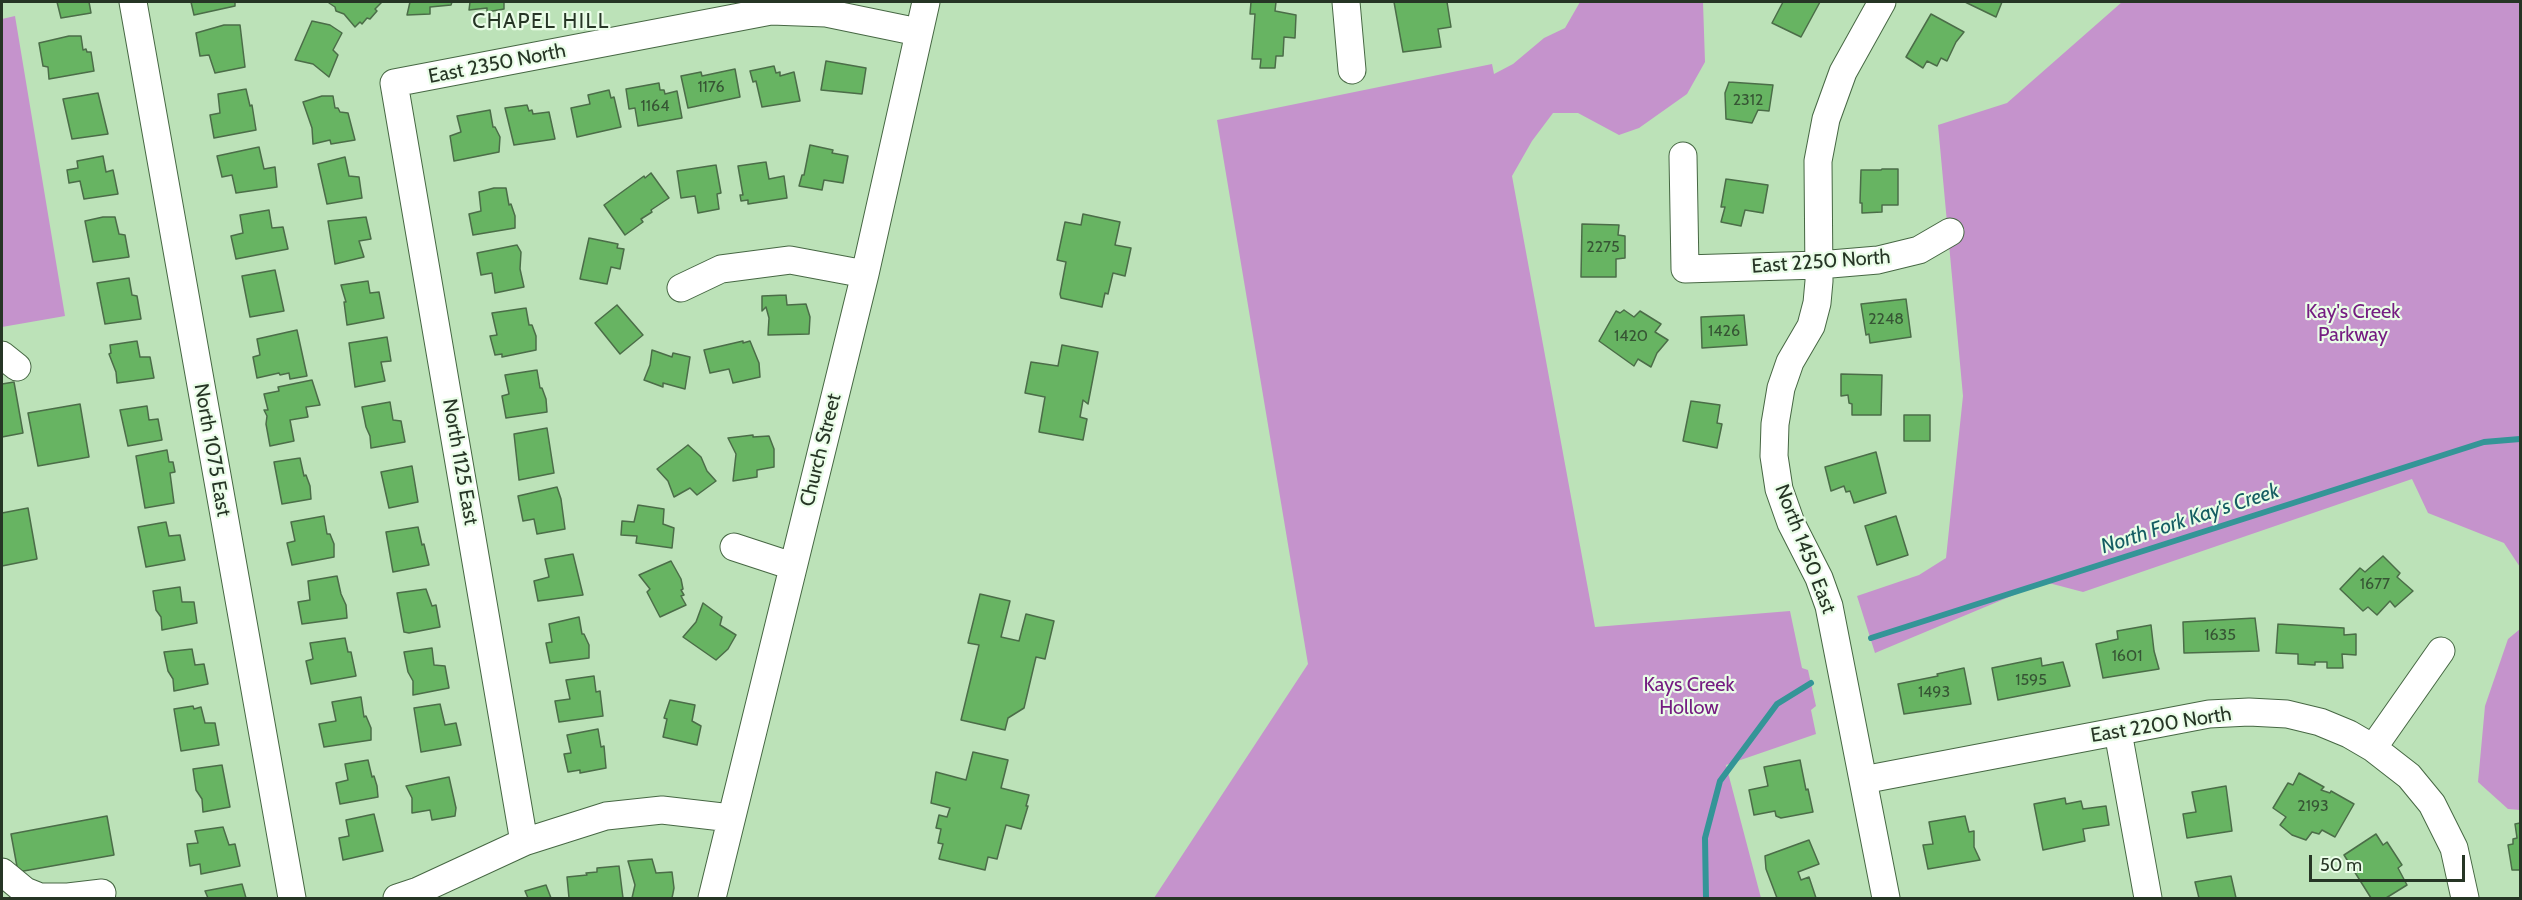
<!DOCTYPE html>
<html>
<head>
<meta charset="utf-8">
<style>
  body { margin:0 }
  #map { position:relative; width:2522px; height:900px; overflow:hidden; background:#bce2b8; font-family:Cabin,sans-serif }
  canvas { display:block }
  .frame { position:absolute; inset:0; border:3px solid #263525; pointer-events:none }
  .scale { position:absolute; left:2309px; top:855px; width:156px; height:27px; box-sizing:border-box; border:3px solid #263525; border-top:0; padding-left:8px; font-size:18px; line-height:21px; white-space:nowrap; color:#263525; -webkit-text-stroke:4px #eafde8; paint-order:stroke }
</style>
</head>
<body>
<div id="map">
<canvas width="2522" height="900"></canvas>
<div class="frame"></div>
<div class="scale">50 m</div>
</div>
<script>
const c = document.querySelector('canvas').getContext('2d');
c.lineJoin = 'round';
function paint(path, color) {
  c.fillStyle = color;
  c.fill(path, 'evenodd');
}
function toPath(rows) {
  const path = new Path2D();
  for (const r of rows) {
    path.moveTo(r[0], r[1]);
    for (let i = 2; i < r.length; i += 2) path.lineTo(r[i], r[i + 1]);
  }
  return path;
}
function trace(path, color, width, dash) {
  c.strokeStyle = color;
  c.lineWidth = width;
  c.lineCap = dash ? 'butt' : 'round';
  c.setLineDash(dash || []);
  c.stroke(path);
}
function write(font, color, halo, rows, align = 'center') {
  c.font = font + ' Cabin,sans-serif';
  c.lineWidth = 4.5;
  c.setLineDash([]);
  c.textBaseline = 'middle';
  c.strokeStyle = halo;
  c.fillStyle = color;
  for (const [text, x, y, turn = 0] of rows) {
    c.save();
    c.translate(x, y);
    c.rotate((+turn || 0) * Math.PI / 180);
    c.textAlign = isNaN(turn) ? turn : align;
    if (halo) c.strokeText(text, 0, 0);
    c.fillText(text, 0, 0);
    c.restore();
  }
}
paint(toPath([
  [1580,2,1703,2,1705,62,1687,94,1639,128,1619,135,1578,113,1553,113,1532,141,1512,176,1595,627,1790,611,1802,668,1808,670,1816,706,1811,710,1816,734,1726,765,1761,898,1154,898,1308,664,1217,120,1492,64,1494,74,1513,64,1544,38,1565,28],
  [2122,2,2520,2,2520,567,2504,543,2428,513,2412,479,2083,592,2045,582,1875,653,1857,596,1919,575,1946,558,1963,396,1938,125,2007,103],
  [15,16,65,316,2,327,2,19],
  [2520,629,2520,810,2508,809,2478,782,2485,706,2508,639]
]), '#c593cc');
trace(toPath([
  [1871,638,2484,442,2520,439],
  [1706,898,1705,838,1720,781,1777,704,1811,683]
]), '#349597', 6);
const building = toPath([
  [57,2,89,2,91,13,61,18,57,2],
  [191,2,235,2,235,6,194,15,191,2],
  [331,2,382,2,375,9,377,11,370,19,367,18,362,24,360,22,355,27,344,14,336,11,335,7,329,3,331,2],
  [410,2,452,2,451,5,430,7,430,14,407,15,410,2],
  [470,2,504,2,504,9,487,12,487,8,469,10,470,2],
  [1251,2,1276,2,1275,11,1296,15,1295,38,1284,37,1283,56,1276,56,1275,68,1260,68,1261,59,1252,59,1255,14,1250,14,1251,2],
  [1394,2,1447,2,1451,27,1438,29,1441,47,1403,52,1394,2],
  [1783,2,1820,2,1801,37,1772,23,1783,2],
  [1965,2,2002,2,1996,17,1965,2],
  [1931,14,1964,32,1956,42,1947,61,1941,58,1937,66,1927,61,1923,68,1906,57,1931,14],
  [312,21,330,25,342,33,333,50,338,55,329,77,313,64,295,60,312,21],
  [224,25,240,25,245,67,215,73,209,55,200,56,196,33,224,25],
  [69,36,81,36,83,50,86,49,87,52,91,52,94,71,49,79,48,67,43,66,39,43,69,36],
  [826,61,866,68,862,94,821,90,826,61],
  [774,66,776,73,780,72,780,76,794,72,800,101,762,107,756,81,753,82,750,71,774,66],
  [735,69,740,97,688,108,681,76,701,72,702,76,735,69],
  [1729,82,1773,85,1769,111,1758,110,1752,123,1726,119,1725,93,1729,82],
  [659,83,660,90,664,90,665,94,677,91,682,118,638,126,635,108,629,109,626,89,659,83],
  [246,89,250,106,252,105,256,130,214,138,210,115,220,113,218,94,246,89],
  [609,90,611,98,614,97,621,127,577,137,571,108,590,104,588,95,609,90],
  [98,93,108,134,72,139,63,99,98,93],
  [322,96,333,96,335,108,338,108,340,112,348,113,355,140,331,144,330,140,313,144,312,128,303,102,322,96],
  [527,105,529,111,532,110,533,114,549,112,555,139,514,145,505,108,527,105],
  [490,110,493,127,495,127,500,137,499,152,454,161,450,136,461,132,457,116,490,110],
  [810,145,833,150,832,153,848,156,843,183,824,180,822,190,799,186,802,175,804,175,810,145],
  [259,147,264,169,275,167,277,187,236,193,232,175,222,177,217,156,259,147],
  [103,156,106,172,113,170,118,194,84,199,80,181,69,183,67,170,78,168,77,161,103,156],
  [345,157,349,176,359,177,362,198,327,204,318,164,345,157],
  [766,162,769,179,784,176,787,198,748,204,748,200,741,201,740,195,743,195,738,166,766,162],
  [716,165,721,193,717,194,719,209,698,213,695,196,681,198,677,171,716,165],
  [1882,169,1898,169,1898,205,1882,205,1882,212,1862,213,1862,203,1860,203,1861,170,1881,170,1882,169],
  [651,173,669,198,651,210,652,212,641,219,643,222,625,235,604,205,644,176,645,178,651,173],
  [1726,179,1768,185,1763,213,1745,210,1741,226,1721,222,1725,207,1721,207,1726,179],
  [494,188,506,188,509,205,511,204,515,216,515,228,473,235,469,214,481,211,479,192,494,188],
  [269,210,272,228,283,227,288,249,236,259,231,236,243,233,240,215,269,210],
  [1083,214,1120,222,1115,245,1131,248,1125,276,1113,273,1108,294,1105,293,1102,307,1061,298,1060,294,1066,262,1057,260,1065,222,1081,225,1083,214],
  [103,217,115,217,119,234,125,235,129,257,93,262,85,221,103,217],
  [366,217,371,239,359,241,364,257,335,264,328,221,366,217],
  [1582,224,1619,225,1618,235,1625,236,1625,258,1616,259,1616,277,1581,277,1582,224],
  [589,238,618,244,617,248,624,249,620,269,611,267,607,284,580,279,589,238],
  [517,245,521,252,520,269,524,287,495,293,492,273,481,275,477,253,517,245],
  [275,270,284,311,250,317,242,276,275,270],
  [129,278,132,295,137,296,141,319,105,324,97,283,129,278],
  [368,281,370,293,379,292,384,318,347,325,344,302,346,302,341,285,368,281],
  [786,295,787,305,806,304,810,317,809,334,768,335,769,318,766,307,762,311,762,296,786,295],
  [1906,299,1911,337,1870,343,1869,334,1866,335,1861,304,1906,299],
  [617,305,643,335,620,354,595,323,617,305],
  [526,308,529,325,532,325,536,336,536,350,502,357,502,354,495,355,490,336,497,335,492,313,526,308],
  [1624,310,1634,317,1640,311,1661,324,1655,332,1668,340,1657,353,1651,367,1638,359,1634,366,1599,341,1616,311,1620,313,1624,310],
  [1744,315,1747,345,1702,348,1701,317,1744,315],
  [297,330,307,376,290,379,289,373,280,375,279,373,257,378,253,357,260,355,257,339,297,330],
  [387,337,391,361,381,362,385,381,355,387,349,343,387,337],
  [137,341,140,357,150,357,154,378,117,383,116,372,109,354,111,353,110,345,137,341],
  [743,341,743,343,750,341,759,363,760,377,733,383,729,369,710,373,704,350,743,341],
  [1062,345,1098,352,1088,404,1083,400,1080,417,1087,419,1083,440,1039,432,1045,397,1025,393,1031,362,1058,366,1062,345],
  [652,350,672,357,673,353,690,357,685,389,663,383,663,387,644,380,650,365,652,350],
  [537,370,540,388,542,388,546,399,547,412,506,418,502,396,509,394,505,375,537,370],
  [1841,374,1882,375,1881,415,1852,415,1852,404,1849,403,1848,395,1841,396,1841,374],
  [312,380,320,405,306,407,308,417,290,420,294,441,270,446,266,424,267,416,264,410,268,410,264,394,279,391,278,387,312,380],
  [14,382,23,433,2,437,2,384,14,382],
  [1691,401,1720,405,1717,423,1722,424,1717,448,1683,441,1691,401],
  [390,402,393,420,401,421,405,442,371,448,370,436,366,427,362,407,390,402],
  [80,404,89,457,38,466,28,413,80,404],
  [147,406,149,420,158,419,162,440,128,446,120,410,147,406],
  [1904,415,1930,415,1930,441,1904,441,1904,415],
  [547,428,554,473,519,480,514,434,547,428],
  [753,435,753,437,769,436,774,449,774,467,757,470,757,477,733,481,736,454,728,438,753,435],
  [688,445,701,457,707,471,716,481,697,495,690,488,674,497,668,481,657,469,688,445],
  [167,450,169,462,173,462,175,472,170,473,174,503,145,508,136,456,167,450],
  [1876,452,1886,493,1854,503,1850,491,1846,492,1844,486,1831,491,1825,467,1876,452],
  [300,458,304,476,306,475,310,486,311,499,282,504,274,462,300,458],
  [412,466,418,502,389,508,381,472,412,466],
  [557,487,561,499,565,529,537,534,534,519,523,521,518,496,557,487],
  [638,505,664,509,663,524,674,528,672,548,636,543,637,536,621,535,622,521,634,522,638,505],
  [28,508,37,559,2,566,2,513,28,508],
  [324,516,327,534,330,534,334,544,334,557,292,565,287,543,295,541,291,522,324,516],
  [1896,516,1908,555,1877,565,1865,526,1896,516],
  [166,522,169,536,180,535,185,560,146,567,138,527,166,522],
  [418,527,422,545,424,544,429,565,393,572,386,532,418,527],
  [573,554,583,595,538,601,534,581,549,577,545,559,573,554],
  [2383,556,2400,573,2397,577,2413,591,2395,607,2390,601,2377,615,2368,607,2363,611,2340,589,2360,568,2365,572,2383,556],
  [671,561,681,579,683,589,681,590,684,595,681,596,686,605,660,617,647,592,650,589,639,575,671,561],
  [337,576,341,594,346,605,347,618,302,624,298,602,310,600,308,581,337,576],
  [180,587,182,602,194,602,197,623,162,630,161,617,156,610,153,591,180,587],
  [426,589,432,606,436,605,440,627,409,633,404,632,397,593,426,589],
  [980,594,1010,601,1001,637,1019,641,1026,614,1054,621,1045,659,1036,657,1024,708,1008,718,1005,730,961,720,979,645,968,643,980,594],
  [703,603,722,617,720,625,736,635,728,649,716,660,683,637,696,622,703,603],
  [579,617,582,634,584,634,589,645,589,658,550,663,546,643,552,642,549,624,579,617],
  [2255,618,2259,651,2184,653,2183,622,2255,618],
  [2278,624,2344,628,2344,635,2356,634,2356,655,2342,654,2343,668,2327,668,2327,662,2315,662,2315,665,2298,664,2298,654,2276,653,2278,624],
  [2151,625,2154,651,2159,669,2103,678,2096,644,2118,639,2117,631,2151,625],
  [345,638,348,652,351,652,356,676,311,684,306,661,313,659,310,643,345,638],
  [432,648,434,665,445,666,449,688,413,695,413,681,408,672,404,652,432,648],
  [192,649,195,665,204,664,208,684,174,691,173,679,168,671,164,652,192,649],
  [2041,658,2042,666,2063,662,2070,686,1998,700,1992,668,2041,658],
  [1964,668,1971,704,1904,714,1898,684,1938,676,1937,674,1964,668],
  [594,676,596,692,600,691,603,716,559,722,555,701,570,699,566,680,594,676],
  [361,697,364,717,366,716,371,728,371,740,324,747,319,724,336,721,332,702,361,697],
  [670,700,695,705,692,721,701,726,697,745,663,737,667,719,664,718,670,700],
  [440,704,445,725,456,723,461,745,421,752,414,708,440,704],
  [193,706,194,709,201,707,205,723,215,723,219,745,181,751,174,709,193,706],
  [598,729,601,747,604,746,606,768,580,773,580,770,568,772,564,754,571,753,567,735,598,729],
  [973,752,1008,760,1001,788,1029,795,1026,806,1028,806,1021,829,1006,825,997,859,988,857,985,870,939,859,943,844,938,843,941,829,936,828,939,815,947,817,950,808,931,803,936,772,966,780,973,752],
  [368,760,372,777,374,776,377,786,378,797,340,804,336,783,348,780,345,764,368,760],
  [1800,760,1806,790,1808,789,1813,812,1781,818,1776,816,1775,811,1754,815,1749,790,1768,786,1764,767,1800,760],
  [222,765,230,807,203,812,202,799,196,790,193,769,222,765],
  [2299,773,2324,787,2321,790,2330,793,2331,791,2354,804,2335,837,2322,830,2319,834,2312,832,2306,840,2292,835,2280,825,2286,817,2273,808,2288,783,2293,785,2299,773],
  [449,777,456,808,455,816,432,820,430,810,412,813,412,798,406,786,449,777],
  [2226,786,2232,831,2187,838,2183,814,2196,812,2192,792,2226,786],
  [2065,798,2066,804,2081,801,2083,809,2106,806,2109,825,2083,829,2085,841,2043,850,2034,804,2065,798],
  [374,814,383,851,343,860,339,838,349,836,346,820,374,814],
  [107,816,114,855,18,872,11,834,107,816],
  [1965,816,1969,832,1974,831,1974,847,1980,860,1928,869,1923,845,1933,844,1929,822,1965,816],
  [2520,823,2520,870,2512,870,2508,845,2513,844,2513,839,2517,838,2515,824,2520,823],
  [223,827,229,845,235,844,240,866,201,874,200,864,190,866,187,844,198,843,195,831,223,827],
  [2376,834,2383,845,2387,842,2402,865,2398,868,2407,885,2386,898,2371,898,2344,855,2376,834],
  [1809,840,1819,864,1798,872,1801,880,1809,877,1816,898,1777,898,1766,869,1765,856,1809,840],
  [652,859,656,873,672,872,674,888,672,898,632,898,635,885,628,861,652,859],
  [619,866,623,898,569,898,567,877,587,875,586,873,597,872,597,868,619,866],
  [2231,876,2236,898,2199,898,2195,882,2231,876],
  [242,884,246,898,208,898,205,891,242,884],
  [546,885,551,898,528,898,525,891,546,885]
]);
paint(building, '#67b462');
trace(building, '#4b6d48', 1.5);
const minor = toPath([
  [133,2,292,898],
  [1346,2,1352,70],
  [1882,2,1843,72,1826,119,1818,161,1819,281,1817,303,1811,326,1790,362,1781,388,1775,424,1774,456,1779,489,1791,523,1819,578,1829,606,1886,898],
  [1683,156,1685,269,1819,265,1878,260,1919,250,1950,232],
  [681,288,721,269,790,260,865,274],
  [2,355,17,367],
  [734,547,792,566],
  [2118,732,2148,898],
  [2373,748,2441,651],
  [1863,780,2209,714,2249,712,2287,714,2320,722,2349,734,2373,748,2409,776,2432,804,2454,848,2465,898],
  [524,842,394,83,771,11,826,13,918,32],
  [2,872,25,891,40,897,68,897,102,893],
  [397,898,418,891,524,842,606,816,662,810,731,818],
  [712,898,865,274,926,2]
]);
trace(minor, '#466743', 29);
trace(minor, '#fff', 27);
write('16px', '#365534', null, [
  ["1176",711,87],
  ["2312",1748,100],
  ["1164",655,106],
  ["2275",1603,247],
  ["2248",1886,319],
  ["1426",1724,331],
  ["1420",1631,336],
  ["1677",2375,584],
  ["1635",2220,635],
  ["1601",2127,656],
  ["1595",2031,680],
  ["1493",1934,692],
  ["2193",2313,806]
]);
write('20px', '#263525', '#eafde8', [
  ["East 2350 North",497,64,-11],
  ["East 2250 North",1821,262,-4],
  ["North 1075 East",212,450,80],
  ["Church Street",821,450,-76],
  ["North 1125 East",460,462,80],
  ["North 1450 East",1805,549,69],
  ["East 2200 North",2161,725,-9]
]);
write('20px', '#751d81', '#eafde8', [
  ["Kay's Creek",2353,312],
  ["Parkway",2353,335],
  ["Kays Creek",1689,685],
  ["Hollow",1689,708]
]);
c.letterSpacing = '1.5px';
write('21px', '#263525', '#eafde8', [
  ["CHAPEL HILL",541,22]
]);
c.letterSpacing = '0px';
write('italic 21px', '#145d62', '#eafde8', [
  ["North Fork Kay's Creek",2190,519,-18]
]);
</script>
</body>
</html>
